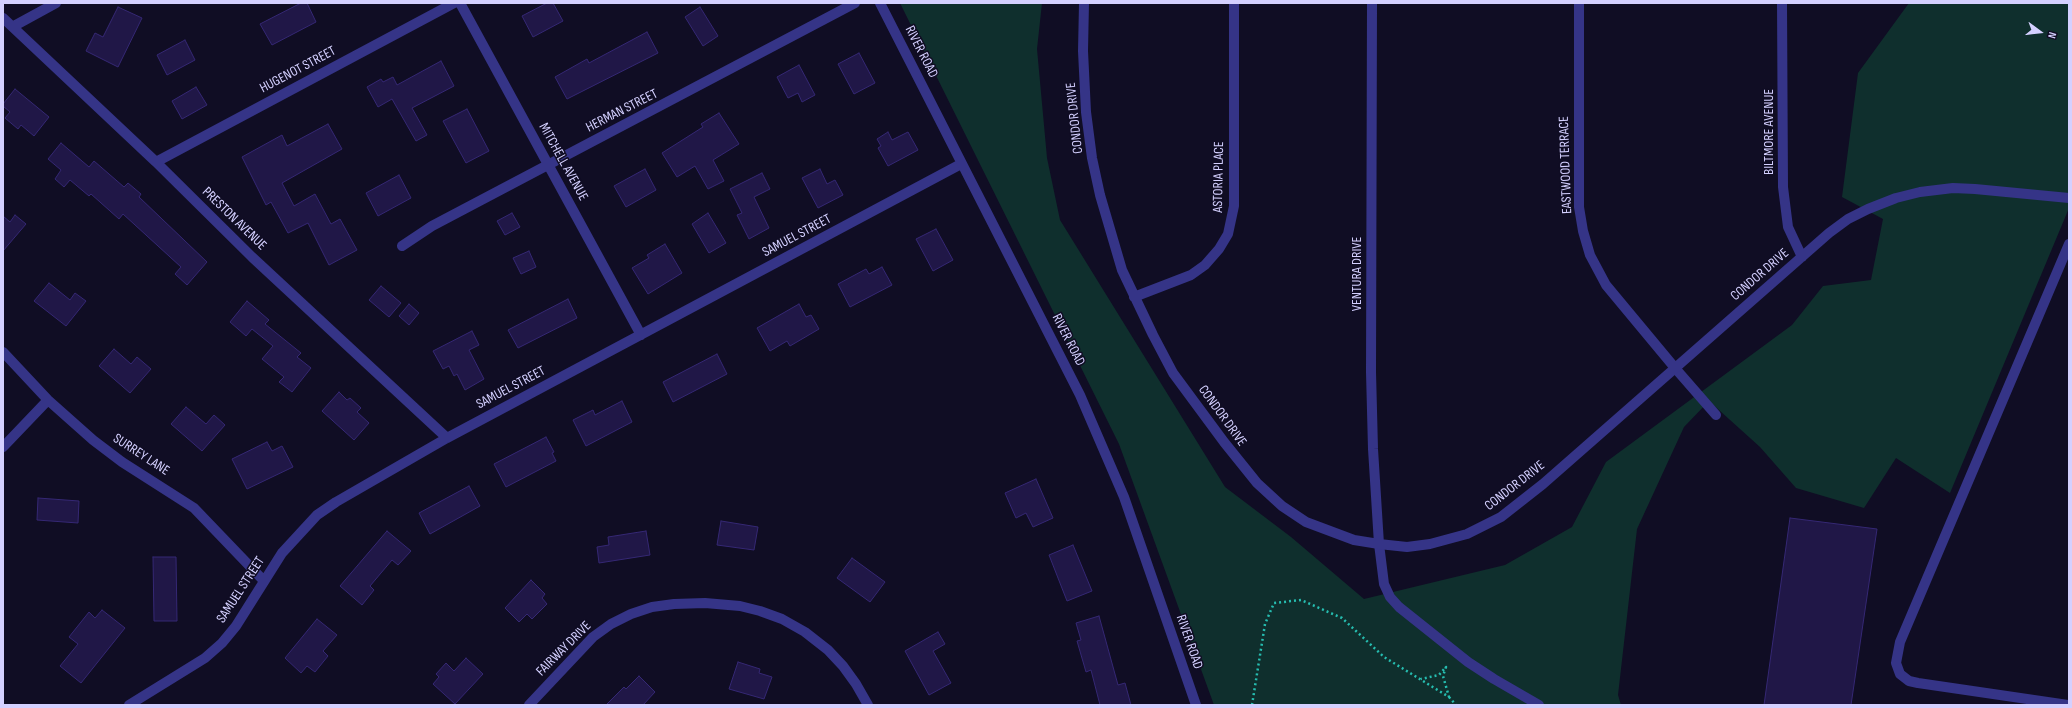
<!DOCTYPE html>
<html>
<head>
<meta charset="utf-8">
<style>
  body { margin:0 }
  #map { position:relative; width:2072px; height:708px; overflow:hidden; background:#100d24; font-family:"Sofia Sans Condensed",sans-serif }
  canvas { display:block }
  .frame { position:absolute; inset:0; border:4px solid #d4d0ff; pointer-events:none }
  .north { position:absolute; left:2020px; top:12px; width:40px; height:40px; -webkit-text-stroke:3px #100d24; paint-order:stroke; rotate:105deg; font-size:11px; font-weight:700; line-height:16px; text-align:center; color:#d4d0ff }
  .north::after { content:''; display:block; margin:auto; width:14px; height:18px; background:#d4d0ff; clip-path:polygon(50% 0,100% 100%,50% 72%,0 100%) }
</style>
</head>
<body>
<div id="map">
<canvas width="2072" height="708"></canvas>
<div class="frame"></div>
<div class="north">N</div>
</div>
<script>
const c = document.querySelector('canvas').getContext('2d');
c.lineJoin = 'round';
function paint(path, color) {
  c.fillStyle = color;
  c.fill(path, 'evenodd');
}
function toPath(rows) {
  const path = new Path2D();
  for (const r of rows) {
    path.moveTo(r[0], r[1]);
    for (let i = 2; i < r.length; i += 2) path.lineTo(r[i], r[i + 1]);
  }
  return path;
}
function trace(path, color, width, dash) {
  c.strokeStyle = color;
  c.lineWidth = width;
  c.lineCap = dash ? 'butt' : 'round';
  c.setLineDash(dash || []);
  c.stroke(path);
}
function write(font, color, halo, rows, align = 'center') {
  c.font = font + ' "Sofia Sans Condensed",sans-serif';
  c.lineWidth = 3;
  c.setLineDash([]);
  c.textBaseline = 'middle';
  c.strokeStyle = halo;
  c.fillStyle = color;
  for (const [text, x, y, turn = 0] of rows) {
    c.save();
    c.translate(x, y);
    c.rotate((+turn || 0) * Math.PI / 180);
    c.textAlign = isNaN(turn) ? turn : align;
    if (halo) c.strokeText(text, 0, 0);
    c.fillText(text, 0, 0);
    c.restore();
  }
}
paint(toPath([
  [900,3,1042,3,1037,49,1047,158,1060,220,1225,487,1291,537,1364,599,1505,565,1572,527,1606,462,1792,325,1823,286,1871,280,1883,219,1842,197,1858,73,1909,3,2069,3,2069,208,1950,493,1896,458,1864,508,1796,488,1760,447,1709,401,1684,427,1637,529,1618,695,1621,705,1214,705,1119,444]
]), '#0f2f2d');
const building = toPath([
  [301,3,307,3,316,22,272,45,260,24,301,3],
  [547,3,553,3,563,21,533,37,522,16,547,3],
  [118,7,142,18,118,67,86,51,95,33,103,37,118,7],
  [700,7,718,36,703,46,685,17,700,7],
  [647,32,658,53,567,99,555,77,587,59,589,63,647,32],
  [185,40,195,60,167,75,157,55,185,40],
  [859,53,875,83,854,94,838,64,859,53],
  [441,61,454,86,412,108,427,135,416,141,392,99,378,107,367,87,381,79,383,82,393,77,397,85,441,61],
  [799,65,815,95,802,102,798,93,788,98,777,77,799,65],
  [196,87,207,105,182,119,172,101,196,87],
  [15,89,49,117,34,136,21,125,18,129,5,118,10,112,3,106,3,104,15,89],
  [467,109,489,151,466,163,443,121,467,109],
  [719,113,739,144,713,160,724,181,708,189,695,166,677,177,662,153,703,127,701,124,719,113],
  [328,124,342,149,282,183,294,206,315,194,331,224,340,219,357,250,329,265,308,223,288,233,271,202,266,205,242,157,282,135,287,146,328,124],
  [888,132,892,140,908,132,918,150,888,166,878,148,881,146,877,139,888,132],
  [61,143,89,167,94,161,124,187,128,183,141,194,139,197,207,262,187,285,175,274,181,267,123,214,119,219,91,194,89,196,70,180,64,187,55,179,61,170,48,159,61,143],
  [645,169,656,190,626,207,614,186,645,169],
  [820,169,827,184,835,180,843,195,818,208,802,178,820,169],
  [762,173,770,189,754,197,769,228,749,239,737,215,742,213,730,189,762,173],
  [399,175,411,198,378,216,366,193,399,175],
  [512,213,520,227,505,235,497,221,512,213],
  [708,213,726,243,709,253,692,224,708,213],
  [15,215,26,224,3,251,3,216,10,222,15,215],
  [936,229,953,260,933,271,916,239,936,229],
  [665,244,682,273,648,294,632,268,649,258,647,255,665,244],
  [529,251,536,267,521,274,513,258,529,251],
  [882,267,892,285,850,307,838,284,866,269,869,274,882,267],
  [49,283,70,300,75,293,86,301,66,326,34,301,49,283],
  [381,286,401,303,389,317,369,300,381,286],
  [568,299,577,318,518,348,508,330,568,299],
  [247,301,269,320,265,324,301,353,297,357,311,368,292,392,279,382,284,377,262,359,273,346,252,329,246,336,230,322,247,301],
  [409,304,419,313,409,325,399,316,409,304],
  [799,304,806,317,811,315,819,329,790,346,787,341,770,351,757,328,799,304],
  [472,331,479,345,469,350,484,379,465,390,457,374,454,376,449,366,443,369,433,351,472,331],
  [114,349,131,364,137,357,151,369,130,393,99,366,114,349],
  [717,354,727,374,673,402,663,382,717,354],
  [339,392,347,400,350,398,361,408,357,412,369,423,354,440,322,411,339,392],
  [622,401,632,422,586,446,573,420,593,410,595,415,622,401],
  [186,407,206,424,214,415,225,425,202,451,171,424,186,407],
  [546,437,554,452,552,453,556,461,506,487,494,464,546,437],
  [267,442,272,451,282,446,293,467,247,489,232,459,267,442],
  [1036,479,1053,518,1033,527,1026,513,1016,518,1005,493,1036,479],
  [469,486,480,506,430,534,419,513,469,486],
  [38,498,79,501,78,523,37,520,38,498],
  [1790,518,1877,529,1851,705,1764,705,1790,518],
  [721,521,758,527,754,550,717,545,721,521],
  [387,531,411,551,398,565,392,560,370,586,374,590,362,605,340,586,387,531],
  [646,531,650,555,599,563,597,547,609,545,608,537,646,531],
  [1073,545,1092,591,1067,601,1049,555,1073,545],
  [153,557,176,557,177,621,154,621,153,557],
  [852,558,885,582,870,602,837,578,852,558],
  [531,580,545,594,542,598,547,604,532,619,527,614,519,622,505,608,531,580],
  [102,610,125,628,81,683,60,666,78,644,69,637,89,612,95,618,102,610],
  [1099,616,1118,685,1125,683,1131,705,1100,705,1091,670,1086,672,1077,641,1081,640,1076,623,1099,616],
  [317,619,337,635,323,651,328,656,315,672,307,666,301,673,285,658,317,619],
  [938,632,945,644,933,651,951,683,929,695,905,651,938,632],
  [466,658,483,674,455,704,433,684,439,677,436,674,446,663,454,671,466,658],
  [738,662,760,669,759,673,772,677,764,699,729,689,738,662],
  [639,676,655,692,643,705,606,705,624,687,626,689,639,676]
]);
paint(building, '#201747');
trace(building, '#352874', 1);
trace(toPath([
  [1449,697,1456,705],
  [1252,705,1265,624,1274,603,1301,600,1342,618,1384,657,1449,697,1443,676,1446,667,1439,675,1421,679]
]), '#26bdb0', 2.5, [2, 3]);
trace(toPath([
  [1675,368,1716,415],
  [1379,544,1384,584,1390,597,1399,607,1468,662,1494,679,1539,705],
  [2068,705,1918,683,1909,681,1900,674,1896,663,1900,642,2069,244]
]), '#353487', 10);
trace(toPath([
  [460,3,641,335],
  [1084,3,1083,51,1086,112,1092,158,1100,195,1122,270,1153,335,1173,373,1224,442,1257,483,1282,506,1306,522,1354,540,1379,544,1407,547,1430,544,1467,534,1501,517,1543,484,1829,233,1848,219,1868,209,1896,198,1920,192,1953,188,1975,189,2069,198],
  [1372,3,1371,372,1373,449,1379,544],
  [1579,3,1579,207,1583,231,1590,255,1606,285,1675,368],
  [1782,3,1783,187,1788,227,1802,257],
  [3,18,156,162,252,257,447,438],
  [14,26,56,3],
  [156,162,454,3],
  [402,246,432,226,855,3],
  [1134,297,1191,275,1205,265,1219,249,1228,234,1234,206,1234,3],
  [3,352,48,400,93,440,122,462,194,508,264,581],
  [3,447,48,400],
  [129,705,205,658,222,643,236,626,282,553,317,515,336,502,447,438,961,164],
  [529,705,593,637,611,624,631,614,652,607,674,604,705,603,740,606,760,611,782,619,805,632,828,650,843,666,856,684,868,705]
]), '#353487', 10);
trace(toPath([
  [880,3,1080,395,1124,497,1196,705]
]), '#353487', 10);
write('14px', '#d4d0ff', '#100d24', [
  ["RIVER ROAD",921,52,63],
  ["HUGENOT STREET",298,70,-28],
  ["HERMAN STREET",622,111,-27],
  ["CONDOR DRIVE",1075,118,-96],
  ["BILTMORE AVENUE",1769,132,-90],
  ["MITCHELL AVENUE",563,162,61],
  ["EASTWOOD TERRACE",1566,165,-92],
  ["ASTORIA PLACE",1219,177,-89],
  ["PRESTON AVENUE",234,219,44],
  ["SAMUEL STREET",797,236,-28],
  ["VENTURA DRIVE",1357,274,-90],
  ["CONDOR DRIVE",1760,275,-41],
  ["RIVER ROAD",1068,340,63],
  ["SAMUEL STREET",511,388,-28],
  ["CONDOR DRIVE",1222,416,54],
  ["SURREY LANE",141,455,33],
  ["CONDOR DRIVE",1515,486,-38],
  ["SAMUEL STREET",241,590,-57],
  ["RIVER ROAD",1189,642,71],
  ["FAIRWAY DRIVE",564,649,-45]
]);
</script>
</body>
</html>
